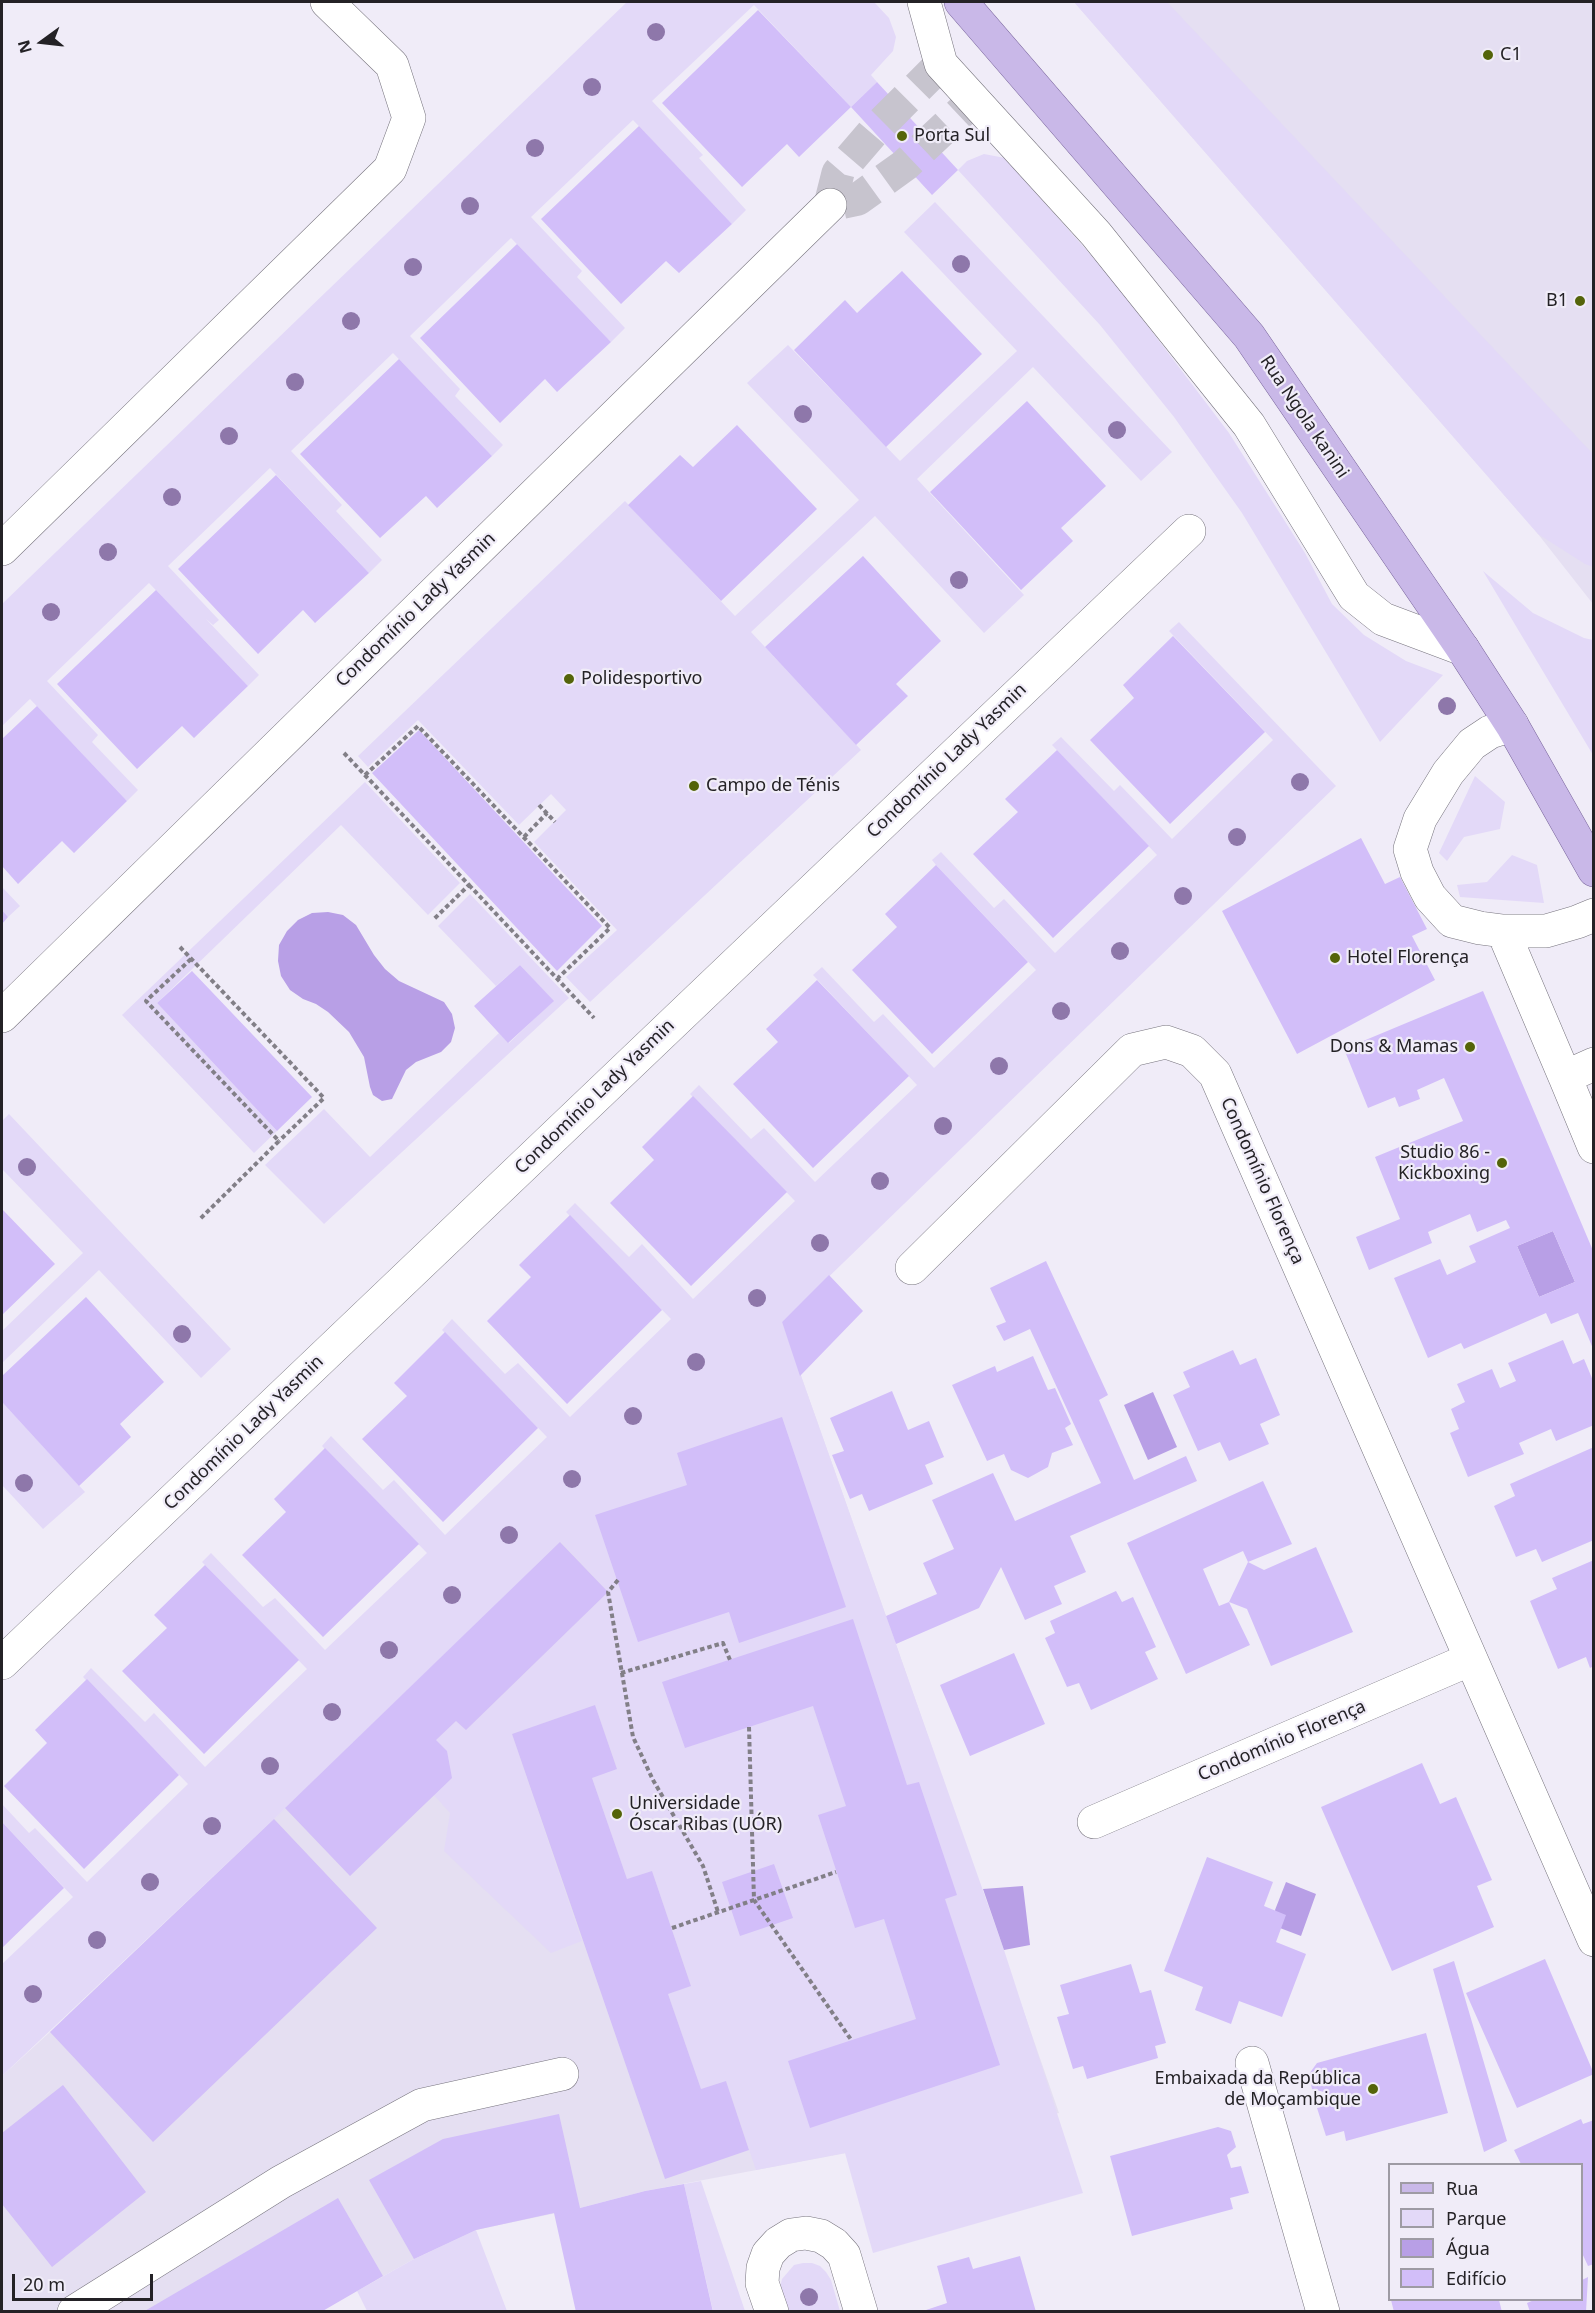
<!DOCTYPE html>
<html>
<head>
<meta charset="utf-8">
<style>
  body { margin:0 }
  #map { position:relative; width:1595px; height:2313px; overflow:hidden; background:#f0ecf8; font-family:"Noto Sans",sans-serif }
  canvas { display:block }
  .frame { position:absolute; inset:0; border:3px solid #242226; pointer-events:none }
  .legend { position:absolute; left:1388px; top:2163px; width:195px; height:138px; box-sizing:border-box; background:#f0ecf8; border:2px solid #9e9ba4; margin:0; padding:8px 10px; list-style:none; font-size:18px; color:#242226 }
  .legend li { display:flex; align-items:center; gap:12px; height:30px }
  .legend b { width:30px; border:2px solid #9e9ba4 }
  .north { position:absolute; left:12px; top:12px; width:60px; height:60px; -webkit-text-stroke:4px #f0ecf8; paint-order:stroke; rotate:255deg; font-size:16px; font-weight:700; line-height:24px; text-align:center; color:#242226 }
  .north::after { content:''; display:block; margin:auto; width:21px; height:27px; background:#242226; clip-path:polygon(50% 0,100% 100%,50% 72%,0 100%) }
  .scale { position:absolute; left:12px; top:2274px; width:141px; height:27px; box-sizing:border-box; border:3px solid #242226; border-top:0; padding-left:8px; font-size:18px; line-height:21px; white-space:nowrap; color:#242226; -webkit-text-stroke:4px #f0ecf8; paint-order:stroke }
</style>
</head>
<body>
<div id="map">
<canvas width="1595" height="2313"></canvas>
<div class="frame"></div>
<ul class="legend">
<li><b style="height:8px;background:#c9b8e8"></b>Rua</li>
<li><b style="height:16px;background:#e3d9f8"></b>Parque</li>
<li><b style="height:16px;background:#b89fe6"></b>Água</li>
<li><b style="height:16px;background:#d2bef9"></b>Edifício</li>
</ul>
<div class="north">N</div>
<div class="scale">20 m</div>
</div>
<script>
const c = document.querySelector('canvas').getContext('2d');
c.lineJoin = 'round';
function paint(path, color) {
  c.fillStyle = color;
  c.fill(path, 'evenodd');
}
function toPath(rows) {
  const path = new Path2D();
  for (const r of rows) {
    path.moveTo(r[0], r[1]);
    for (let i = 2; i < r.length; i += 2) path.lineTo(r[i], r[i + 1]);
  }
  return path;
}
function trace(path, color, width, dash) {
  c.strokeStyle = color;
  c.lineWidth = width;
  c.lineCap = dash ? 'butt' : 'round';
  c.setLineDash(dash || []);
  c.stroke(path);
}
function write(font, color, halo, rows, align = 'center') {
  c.font = font + ' "Noto Sans",sans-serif';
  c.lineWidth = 4.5;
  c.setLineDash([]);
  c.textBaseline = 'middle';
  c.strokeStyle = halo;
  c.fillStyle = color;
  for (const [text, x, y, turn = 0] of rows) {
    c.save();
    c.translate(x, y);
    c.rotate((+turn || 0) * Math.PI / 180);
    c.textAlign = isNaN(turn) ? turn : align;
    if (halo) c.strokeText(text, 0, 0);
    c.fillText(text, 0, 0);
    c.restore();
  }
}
paint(toPath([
  [1074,2,1593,2,1593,604,1538,534],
  [782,1322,896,1644,1059,2113,645,2191,580,2208,476,2230,414,2259,321,2311,2,2312,2,2076,50,2032,418,1681]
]), '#e5dff2');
paint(toPath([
  [627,2,874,2,889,18,896,37,893,51,871,75,877,82,851,107,754,5,652,101,703,155,699,158,746,210,732,224,633,120,531,217,582,271,577,277,625,328,611,342,511,238,410,336,460,389,455,396,503,445,492,456,393,353,291,451,342,505,336,511,382,560,369,573,270,468,168,566,219,620,213,625,206,619,259,675,248,686,149,583,47,681,98,735,92,742,138,790,127,801,30,699,2,726,2,604],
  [1074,2,1167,2,1593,454,1593,567,1585,564,1538,534],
  [984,154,1005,158,1112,279,1229,433,1305,553,1332,604,1364,635,1406,661,1443,675,1380,742,1242,513,1174,417,1100,325,958,170,967,161],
  [935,202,1172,452,1141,481,1033,367,917,479,1024,595,984,633,875,516,751,632,861,750,590,1002,566,977,617,930,534,842,566,810,551,794,519,825,418,720,368,767,358,756,625,501,735,616,859,500,747,383,788,345,900,461,1017,351,904,232],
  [1483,571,1533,613,1584,638,1593,640,1593,755],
  [1179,622,1336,786,782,1322,1004,1950,1083,2193,873,2253,845,2153,756,2170,726,2081,701,2089,668,1994,691,1985,652,1871,627,1879,592,1778,617,1768,595,1705,512,1734,582,1941,551,1953,444,1851,450,1813,434,1795,436,1740,456,1721,466,1730,608,1592,561,1542,274,1819,2,2076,2,1964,73,1897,2,1822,2,1804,29,1833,35,1828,87,1882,188,1784,83,1677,91,1668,145,1722,154,1713,205,1767,307,1669,202,1562,211,1553,263,1607,275,1598,325,1650,427,1553,322,1446,331,1436,383,1490,394,1480,445,1535,547,1437,442,1330,452,1319,505,1374,518,1363,570,1417,671,1319,566,1212,575,1203,629,1257,642,1244,693,1299,795,1201,690,1094,699,1085,751,1139,764,1128,815,1182,917,1085,813,975,822,967,874,1022,883,1014,934,1068,1036,970,936,865,932,860,941,852,994,908,1004,899,1055,953,1157,855,1052,745,1061,737,1114,791,1120,785,1172,839,1273,740,1169,631],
  [1475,776,1505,802,1500,829,1464,837,1447,861,1439,853],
  [365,782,460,883,428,915,341,825,157,1003,277,1131,254,1153,122,1015],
  [1512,855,1537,865,1544,903,1460,897,1457,885,1487,882],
  [2,887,20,906,8,917,2,910],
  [470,894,569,998,324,1224,265,1165,324,1109,370,1157,499,1033,509,1043,553,1001,520,965,496,986,438,926],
  [9,1114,231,1349,201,1378,99,1270,2,1363,2,1331,83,1253,2,1169,2,1121],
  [2,1402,85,1492,43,1529,2,1485],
  [701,2181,745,2311,713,2311,684,2184],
  [476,2230,507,2311,367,2311,357,2291,414,2259],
  [803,2263,812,2263,820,2266,826,2272,831,2280,840,2311,786,2311,780,2287,782,2279,794,2265]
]), '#e3d9f8');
paint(toPath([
  [328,912,343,915,356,925,374,955,385,969,399,981,444,1002,452,1014,455,1028,451,1042,441,1052,416,1062,406,1070,392,1099,382,1101,373,1095,370,1087,364,1057,349,1032,328,1012,316,1004,303,999,290,990,281,976,278,961,279,945,287,931,298,920,312,913],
  [1553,1231,1575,1282,1539,1297,1517,1246],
  [1153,1392,1177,1447,1148,1460,1124,1405],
  [1286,1882,1316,1894,1301,1936,1280,1928,1275,1910],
  [1023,1886,1030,1945,1004,1950,983,1889]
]), '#b89fe6');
paint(toPath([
  [758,10,851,107,877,82,958,170,932,195,851,107,799,157,787,144,742,187,662,103],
  [639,126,732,224,679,273,666,261,621,304,541,219],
  [517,244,611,342,557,392,545,379,500,423,420,338],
  [902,271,982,354,886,447,794,350,845,300,857,313],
  [399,359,492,456,437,508,426,496,380,538,300,454],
  [1027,401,1106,486,1061,528,1073,541,1021,590,930,492],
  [737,425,817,509,721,601,628,505,680,455,693,467],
  [276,475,369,573,315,623,303,610,258,654,178,569],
  [863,556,941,641,896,684,908,696,856,745,765,647],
  [156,590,248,686,194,738,182,726,137,769,57,684],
  [1173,636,1265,732,1170,824,1090,740,1134,698,1123,685],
  [37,706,127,801,74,853,62,841,18,884,2,866,2,739],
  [419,730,602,926,557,971,372,773],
  [1057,750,1149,846,1053,938,973,854,1018,812,1005,799],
  [1361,838,1385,884,1400,877,1427,929,1412,936,1435,980,1297,1054,1222,911],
  [936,865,1028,962,932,1054,852,970,897,927,885,914],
  [2,910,8,917,2,924],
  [520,965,554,1001,508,1043,474,1006],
  [192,971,312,1097,277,1131,157,1003],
  [817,980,909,1076,813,1168,733,1084,778,1042,766,1029],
  [1483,991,1594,1253,1594,1351,1578,1313,1551,1324,1546,1313,1464,1349,1461,1343,1428,1358,1394,1278,1440,1259,1447,1275,1476,1262,1469,1246,1510,1228,1506,1220,1477,1232,1470,1214,1428,1232,1432,1243,1369,1270,1356,1237,1400,1219,1375,1157,1463,1121,1444,1078,1417,1090,1420,1099,1399,1107,1395,1097,1368,1108,1344,1049],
  [1553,1231,1575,1282,1539,1297,1517,1246],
  [693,1096,787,1192,691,1286,610,1203,654,1160,642,1147],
  [2,1209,55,1264,2,1315],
  [570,1215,662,1310,567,1404,487,1321,531,1277,519,1265],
  [1046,1261,1108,1395,1099,1400,1134,1480,1186,1456,1197,1481,1070,1536,1086,1572,1054,1586,1062,1604,1025,1620,1001,1567,979,1608,896,1644,886,1616,937,1594,923,1563,954,1549,932,1500,993,1473,1015,1521,1101,1483,1030,1329,1004,1341,996,1326,1006,1322,990,1288],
  [829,1275,863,1311,800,1376,782,1322],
  [86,1297,164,1382,120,1424,131,1437,79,1486,2,1402,2,1376],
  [445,1332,538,1428,443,1522,362,1439,407,1396,394,1383],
  [1563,1340,1573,1364,1584,1359,1594,1383,1594,1425,1556,1441,1551,1429,1519,1443,1524,1454,1468,1477,1450,1433,1459,1429,1451,1409,1465,1402,1457,1384,1492,1369,1500,1388,1516,1381,1508,1363],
  [1233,1350,1240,1365,1256,1358,1280,1415,1260,1424,1269,1444,1229,1461,1220,1442,1198,1451,1173,1395,1190,1387,1183,1372],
  [1033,1356,1048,1390,1055,1388,1071,1424,1065,1428,1073,1445,1052,1453,1048,1467,1028,1478,1011,1470,1004,1454,987,1461,952,1385,995,1366,997,1372],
  [892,1391,908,1430,929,1421,944,1457,925,1465,933,1484,869,1511,862,1494,850,1499,832,1455,844,1451,830,1418],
  [782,1417,846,1607,739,1643,729,1612,638,1642,595,1515,687,1485,677,1453],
  [1594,1447,1594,1540,1542,1562,1536,1549,1516,1557,1494,1506,1515,1496,1510,1484],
  [325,1448,419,1544,323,1637,242,1555,286,1512,274,1499],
  [1263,1481,1292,1544,1248,1562,1264,1570,1316,1547,1353,1632,1271,1666,1247,1609,1229,1602,1248,1562,1243,1551,1203,1569,1219,1606,1229,1602,1250,1645,1186,1674,1127,1543],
  [560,1542,608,1592,466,1730,456,1721,436,1740,447,1751,452,1778,350,1876,285,1808],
  [1594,1560,1594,1666,1590,1668,1586,1657,1558,1669,1530,1601,1557,1589,1552,1578],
  [205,1565,299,1660,204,1754,122,1671,167,1628,154,1615],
  [1116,1591,1122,1602,1133,1597,1156,1647,1145,1652,1158,1679,1091,1710,1079,1683,1067,1687,1045,1638,1055,1633,1050,1621],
  [853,1619,907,1785,919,1782,957,1895,945,1899,1000,2065,810,2128,788,2061,916,2019,884,1919,855,1928,818,1815,846,1806,813,1706,685,1748,662,1682],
  [1014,1653,1045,1724,970,1756,940,1685],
  [87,1679,179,1775,84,1869,4,1786,47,1743,35,1730],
  [595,1705,617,1769,592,1778,627,1879,652,1871,691,1986,668,1994,701,2089,726,2081,749,2150,665,2179,512,1734],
  [1422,1763,1440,1804,1456,1797,1492,1880,1477,1886,1494,1927,1392,1971,1321,1807],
  [274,1819,377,1928,153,2142,50,2032],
  [2,1822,64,1888,2,1948],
  [1207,1857,1273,1882,1264,1906,1286,1915,1276,1942,1306,1954,1282,2017,1239,2001,1231,2024,1195,2010,1203,1987,1164,1971],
  [774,1864,793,1918,740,1936,722,1882],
  [1545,1959,1594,2074,1517,2108,1466,1993],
  [1454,1961,1507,2141,1484,2152,1433,1969],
  [1131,1964,1140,1993,1151,1990,1166,2043,1155,2046,1158,2058,1087,2079,1083,2066,1073,2069,1057,2017,1069,2014,1060,1985],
  [1426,2033,1448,2113,1346,2141,1344,2131,1326,2136,1317,2108,1328,2105,1324,2092,1312,2089,1309,2074,1317,2063],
  [63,2085,146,2192,52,2267,2,2204,2,2133],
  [559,2114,580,2208,645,2191,684,2184,713,2312,576,2312,554,2213,476,2230,414,2259,369,2180,443,2139],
  [1581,2119,1583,2124,1594,2120,1594,2264,1588,2266,1582,2253,1582,2164,1521,2164,1514,2150],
  [1218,2127,1231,2131,1236,2147,1227,2155,1231,2168,1241,2166,1249,2193,1230,2198,1233,2209,1132,2236,1110,2156],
  [338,2198,383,2276,321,2312,143,2312],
  [1020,2256,1036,2312,1004,2312,1003,2310,996,2312,920,2312,947,2303,937,2266,969,2257,973,2269],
  [1588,2277,1586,2312,1530,2312,1527,2303,1534,2300,1582,2300,1582,2280],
  [1391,2300,1499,2300,1502,2312,1394,2312]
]), '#d2bef9');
trace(toPath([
  [941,64,874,131,838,173,830,205,858,199,905,165,974,100]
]), '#c7c4ce', 33, [33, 16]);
const minor = toPath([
  [924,2,941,64,1096,234,1249,425,1354,596,1383,619,1463,649],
  [2,549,390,169,409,118,392,65,327,2],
  [1503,931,1480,928,1452,921,1430,897,1417,872,1410,849,1420,819,1448,773,1472,744,1490,732,1512,725],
  [2,1016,830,205],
  [1594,1064,1565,1077,1594,1147],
  [1565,1077,1503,931,1546,931,1577,922,1594,915],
  [912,1268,1132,1050,1166,1042,1192,1051,1215,1074,1594,1940],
  [2,1663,1189,531],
  [1094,1822,1471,1659],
  [1252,2063,1323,2312],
  [74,2312,281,2182,422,2105,562,2074],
  [772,2312,762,2283,763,2268,768,2254,778,2243,791,2235,806,2233,821,2236,834,2244,844,2255,861,2312]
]);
const major = toPath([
  [961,2,1249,336,1463,649,1512,725,1594,870]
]);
trace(minor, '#77747e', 34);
trace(major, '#78649a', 34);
trace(toPath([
  [344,753,469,885,433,920],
  [365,775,418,726,610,928,558,978],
  [539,805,555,822],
  [524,837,547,813],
  [469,885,594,1018],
  [180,947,324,1098,279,1141],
  [191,959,146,1001,279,1141,199,1220],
  [618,1580,608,1592,633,1737,653,1780,703,1866,718,1912],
  [621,1673,723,1643,730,1660],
  [749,1727,754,1900,852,2041],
  [672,1928,836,1872]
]), '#827f87', 4, [4.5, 3]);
trace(minor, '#fff', 33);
trace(major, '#c9b8e8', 33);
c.fillStyle = '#8e77aa';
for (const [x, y] of [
  [656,32],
  [592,87],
  [535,148],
  [470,206],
  [961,264],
  [413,267],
  [351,321],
  [295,382],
  [803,414],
  [1117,430],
  [229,436],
  [172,497],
  [108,552],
  [959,580],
  [51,612],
  [1447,706],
  [1300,782],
  [1237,837],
  [1183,896],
  [1120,951],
  [1061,1011],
  [999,1066],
  [943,1126],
  [27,1167],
  [880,1181],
  [820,1243],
  [757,1298],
  [182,1334],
  [696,1362],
  [633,1416],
  [572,1479],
  [24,1483],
  [509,1535],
  [452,1595],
  [389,1650],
  [332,1712],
  [270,1766],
  [212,1826],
  [150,1882],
  [97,1940],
  [33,1994],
  [809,2297]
]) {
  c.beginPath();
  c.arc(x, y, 9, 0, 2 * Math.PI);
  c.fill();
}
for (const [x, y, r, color] of [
  [1488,55,6,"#54640a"],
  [902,136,6,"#54640a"],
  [1580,301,6,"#54640a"],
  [569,679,6,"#54640a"],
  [694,786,6,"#54640a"],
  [1335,958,6,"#54640a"],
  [1470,1047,6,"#54640a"],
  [1502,1163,6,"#54640a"],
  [617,1814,6,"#54640a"],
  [1373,2089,6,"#54640a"]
]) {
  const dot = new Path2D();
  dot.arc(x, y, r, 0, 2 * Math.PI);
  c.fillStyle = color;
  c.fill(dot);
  trace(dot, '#f0ecf8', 2);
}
write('18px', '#242226', '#f0ecf8', [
  ["C1",1500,55],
  ["Porta Sul",914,136],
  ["B1",1568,301,"right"],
  ["Polidesportivo",581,679],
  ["Campo de Ténis",706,786],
  ["Hotel Florença",1347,958],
  ["Dons & Mamas",1458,1047,"right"],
  ["Studio 86 -",1490,1153,"right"],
  ["Kickboxing",1490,1174,"right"],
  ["Universidade",629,1804],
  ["Óscar Ribas (UÓR)",629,1825],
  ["Embaixada da República",1361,2079,"right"],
  ["de Moçambique",1361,2100,"right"]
], 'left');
write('18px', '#242226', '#f0ecf8', [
  ["Rua Ngola kanini",1304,417,56],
  ["Condomínio Lady Yasmin",416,610,-44],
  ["Condomínio Lady Yasmin",947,761,-44],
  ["Condomínio Lady Yasmin",595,1097,-44],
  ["Condomínio Florença",1262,1181,66],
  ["Condomínio Lady Yasmin",244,1433,-44],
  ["Condomínio Florença",1282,1741,-23]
]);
</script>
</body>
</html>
